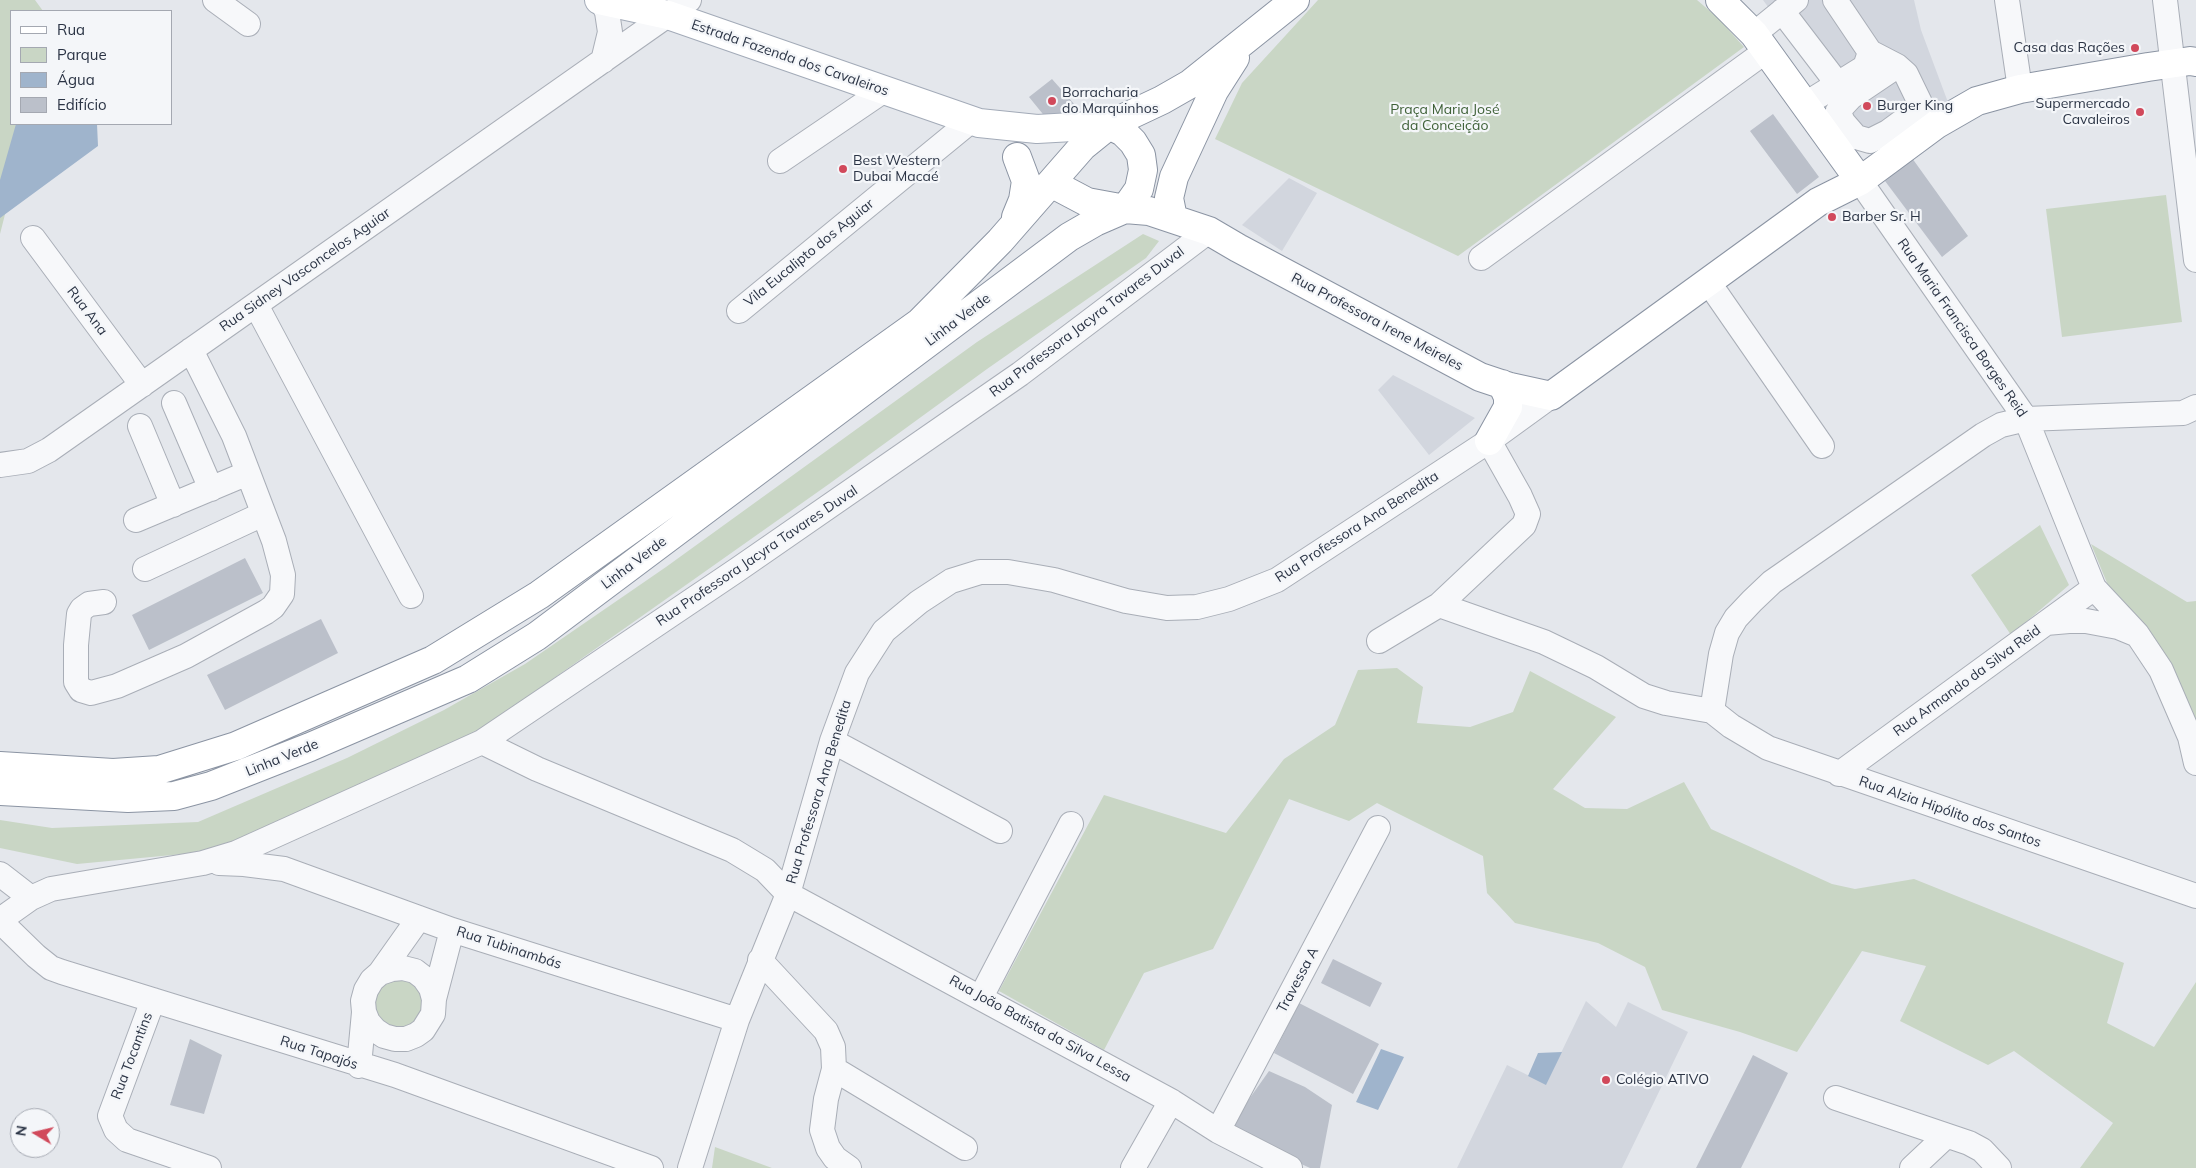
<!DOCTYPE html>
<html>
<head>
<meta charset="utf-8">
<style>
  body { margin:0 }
  #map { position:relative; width:2196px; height:1168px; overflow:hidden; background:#e4e7ec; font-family:Mulish,sans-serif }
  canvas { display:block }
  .legend { position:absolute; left:10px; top:10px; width:162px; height:115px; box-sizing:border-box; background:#f4f6f9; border:1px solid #a4a8b1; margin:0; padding:6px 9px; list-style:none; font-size:15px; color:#2b3445 }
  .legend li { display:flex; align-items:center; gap:10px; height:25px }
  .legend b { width:25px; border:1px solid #a4a8b1 }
  .north { position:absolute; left:10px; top:1108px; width:50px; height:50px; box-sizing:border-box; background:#f4f6f9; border:1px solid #a4a8b1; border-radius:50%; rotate:279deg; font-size:14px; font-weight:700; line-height:20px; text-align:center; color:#2b3445 }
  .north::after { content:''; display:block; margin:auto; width:18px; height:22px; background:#d1495b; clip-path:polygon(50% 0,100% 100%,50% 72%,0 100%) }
</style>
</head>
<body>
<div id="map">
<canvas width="2196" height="1168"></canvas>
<ul class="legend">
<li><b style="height:6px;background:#fff"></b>Rua</li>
<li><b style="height:14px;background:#c9d6c5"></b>Parque</li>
<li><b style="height:14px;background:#9fb4cc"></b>Água</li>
<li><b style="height:14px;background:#bbc0ca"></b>Edifício</li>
</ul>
<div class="north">N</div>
</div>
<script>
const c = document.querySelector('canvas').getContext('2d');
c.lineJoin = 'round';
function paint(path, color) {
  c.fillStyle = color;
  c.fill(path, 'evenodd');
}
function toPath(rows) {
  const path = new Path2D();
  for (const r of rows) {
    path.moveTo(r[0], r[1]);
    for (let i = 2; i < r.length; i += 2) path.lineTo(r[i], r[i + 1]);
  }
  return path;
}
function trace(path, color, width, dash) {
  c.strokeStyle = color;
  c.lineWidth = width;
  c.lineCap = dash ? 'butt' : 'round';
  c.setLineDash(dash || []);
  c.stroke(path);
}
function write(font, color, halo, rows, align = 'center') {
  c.font = font + ' Mulish,sans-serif';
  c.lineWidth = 4.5;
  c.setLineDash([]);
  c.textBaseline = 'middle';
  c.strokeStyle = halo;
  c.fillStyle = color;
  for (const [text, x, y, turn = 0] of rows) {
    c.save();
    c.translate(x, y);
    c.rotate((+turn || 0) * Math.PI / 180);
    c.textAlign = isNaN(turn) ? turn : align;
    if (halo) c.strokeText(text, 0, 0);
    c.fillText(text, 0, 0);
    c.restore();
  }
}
paint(toPath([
  [1763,0,1914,0,1921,30,1949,105,1858,131],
  [1289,178,1317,193,1282,251,1242,225],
  [1393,375,1475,418,1429,455,1378,390],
  [1586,1001,1616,1027,1628,1002,1688,1032,1622,1168,1457,1168,1507,1065,1546,1084]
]), '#d2d6de');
paint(toPath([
  [0,0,35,0,43,11,11,11,11,124,28,124,0,234],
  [1318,0,1697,0,1718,18,1744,47,1458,256,1215,139,1242,83],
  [2166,195,2182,322,2062,337,2046,209],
  [1143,234,1159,241,1146,258,987,369,829,484,557,676,471,741,215,851,77,864,0,848,0,820,52,828,198,822,347,758,444,710,525,664,666,567,977,342],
  [2040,525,2069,585,2011,635,1971,575],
  [2091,544,2187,602,2196,601,2196,732,2112,595],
  [1397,668,1423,687,1417,723,1470,727,1513,712,1530,671,1616,717,1553,789,1585,808,1627,809,1684,782,1711,829,1832,884,1855,889,1914,879,2124,963,2107,1023,2154,1047,2196,982,2196,1168,2080,1168,2113,1123,2014,1051,1988,1065,1900,1021,1926,966,1862,951,1797,1052,1740,1032,1662,1010,1645,967,1598,943,1515,923,1487,893,1483,856,1377,803,1349,821,1289,799,1213,949,1144,973,1104,1050,999,991,1104,795,1226,833,1284,759,1335,725,1358,670],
  [385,979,413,981,423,994,421,1016,411,1028,393,1030,376,1017,373,1000],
  [715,1147,772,1168,712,1168]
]), '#c9d6c5');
paint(toPath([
  [16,124,97,124,98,146,0,218,0,180],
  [1381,1049,1404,1057,1378,1110,1356,1102],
  [1562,1052,1546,1085,1528,1076,1538,1053]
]), '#9fb4cc');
paint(toPath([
  [1052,79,1075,105,1051,124,1029,97],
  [1773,114,1819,177,1797,194,1750,131],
  [1912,158,1968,236,1942,257,1885,181],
  [245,558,263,593,149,650,132,615],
  [321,619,338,653,225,710,207,675],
  [1333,959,1382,983,1370,1007,1321,983],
  [1299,1003,1379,1044,1353,1094,1274,1053],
  [190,1039,222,1055,204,1114,170,1105],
  [1753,1055,1788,1073,1741,1168,1696,1168],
  [1269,1071,1305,1087,1332,1105,1320,1168,1310,1168,1260,1145,1230,1126]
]), '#bbc0ca');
const minor = toPath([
  [215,0,248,24],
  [601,0,607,12,610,32,603,61],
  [2007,0,2020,89],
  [2165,0,2196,260],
  [1782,11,1837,83],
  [1754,34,1796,0],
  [1870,52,1897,66,1906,74,1922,107,1888,132,1870,141,1856,137,1843,122,1838,111,1851,97,1897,66],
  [1804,105,1865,67,1870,52,1835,0],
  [780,161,883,91],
  [1860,181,2026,419,2094,588,2137,634,2161,670,2190,737,2196,763],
  [33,238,142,385],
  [1481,258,1766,51],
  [1709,283,1822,446],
  [256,305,411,596],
  [739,311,972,120],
  [174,403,211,489],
  [140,426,173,505],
  [0,465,28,461,49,450,689,0],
  [136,520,248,473],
  [145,569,263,514],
  [104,602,89,604,82,609,79,614,76,645,76,682,81,690,91,693,117,686,186,656,266,612,273,607,282,594,283,575,274,541,234,436,191,350],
  [1439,605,1544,642,1596,667,1644,696,1666,703,1712,711,1731,726,1768,748,2196,896],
  [2046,623,2069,621,2086,621,2118,627,2135,634],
  [1379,641,1439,605,1524,525,1528,514,1520,496,1489,441],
  [1712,711,1721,654,1727,633,1736,618,1752,601,1772,582,1983,435,2001,425,2026,419,2183,413,2196,407],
  [832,741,1000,831],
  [482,742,537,769,732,850,765,870,788,894,1171,1101,1218,1131,1290,1168],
  [1839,774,2094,588],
  [219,863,244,864,284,869,452,930,737,1020],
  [0,874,31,898],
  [0,920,31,898,51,889,203,863,236,853,482,742,737,570,1020,374,1209,231],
  [0,921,36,956,51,968,62,972,395,1075,651,1168],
  [760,960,826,1031,833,1047,834,1069,826,1099,822,1130,828,1148,835,1158,849,1168],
  [981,997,1071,824],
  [434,999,452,930],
  [153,1000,110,1116,116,1130,127,1140,209,1168],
  [364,1012,368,1022,375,1030,384,1036,395,1039,406,1039,416,1035,423,1030,433,1014,434,999,431,988,424,978,415,971,403,968,392,969,380,973],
  [359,1066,364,1012,363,1001,366,990,372,980,380,973,419,918],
  [834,1069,965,1148],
  [1836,1098,1969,1143,1982,1150,1999,1168],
  [1218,1131,1378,828],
  [690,1168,737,1020,788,894,832,741,857,673,884,631,919,602,951,581,980,572,1008,572,1054,580,1126,601,1167,608,1197,607,1229,599,1277,580,1489,441,1551,396],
  [1133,1168,1171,1101],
  [1912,1168,1945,1137]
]);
const major = toPath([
  [599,0,668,15,979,123,1037,129,1109,125]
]);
const highway = toPath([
  [1720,0,1754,34,1860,181],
  [1051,183,1087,202,1125,209,1139,189,1143,170,1141,155,1133,142,1123,132,1109,125],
  [1016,217,1023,200,1026,181,1017,157],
  [1173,218,1169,198,1174,177,1214,91,1235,58],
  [1489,441,1508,407,1508,397,1502,384],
  [0,766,113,773,159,770,236,746,433,660,539,595,919,323,1000,241,1083,146,1109,125,1162,100,1190,84,1295,0],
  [0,791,128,798,174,796,211,786,310,747,468,679,537,636,1069,237,1095,222,1125,209,1149,211,1209,231,1238,248,1480,377,1510,387,1551,396,1818,202,1860,181,1937,124,1977,101,2020,89,2148,67,2190,61,2196,62]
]);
trace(minor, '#a9aeb7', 26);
trace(major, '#a3abb8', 30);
trace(highway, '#8b94a3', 30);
trace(minor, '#f7f8fa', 24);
trace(major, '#fff', 28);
trace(highway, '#fff', 28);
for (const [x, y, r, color] of [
  [2135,48,5,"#d1495b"],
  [1052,101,5,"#d1495b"],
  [1867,106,5,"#d1495b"],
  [2140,112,5,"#d1495b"],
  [843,169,5,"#d1495b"],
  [1832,217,5,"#d1495b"],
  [1606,1080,5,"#d1495b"]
]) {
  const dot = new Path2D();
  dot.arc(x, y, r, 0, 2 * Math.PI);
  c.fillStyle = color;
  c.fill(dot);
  trace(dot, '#f4f6f9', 2);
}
write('14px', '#2b3445', '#f4f6f9', [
  ["Casa das Rações",2125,48,"right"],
  ["Borracharia",1062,93],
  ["do Marquinhos",1062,109],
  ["Supermercado",2130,104,"right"],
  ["Cavaleiros",2130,120,"right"],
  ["Burger King",1877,106],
  ["Best Western",853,161],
  ["Dubai Macaé",853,177],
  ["Barber Sr. H",1842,217],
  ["Colégio ATIVO",1616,1080]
], 'left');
write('14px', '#2b3445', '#f4f6f9', [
  ["Estrada Fazenda dos Cavaleiros",790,58,19],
  ["Vila Eucalipto dos Aguiar",809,253,-39],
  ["Rua Sidney Vasconcelos Aguiar",305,270,-35],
  ["Rua Ana",87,311,53],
  ["Linha Verde",958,320,-37],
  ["Rua Professora Jacyra Tavares Duval",1087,322,-37],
  ["Rua Professora Irene Meireles",1377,322,28],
  ["Rua Maria Francisca Borges Reid",1962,328,55],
  ["Rua Professora Ana Benedita",1357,527,-33],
  ["Rua Professora Jacyra Tavares Duval",757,556,-34],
  ["Linha Verde",634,563,-37],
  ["Rua Armando da Silva Reid",1967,681,-36],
  ["Linha Verde",282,758,-22],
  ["Rua Professora Ana Benedita",819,792,-73],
  ["Rua Alzia Hipólito dos Santos",1950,812,19],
  ["Rua Tubinambás",509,948,18],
  ["Travessa A",1298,980,-62],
  ["Rua João Batista da Silva Lessa",1040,1029,29],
  ["Rua Tapajós",319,1053,18],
  ["Rua Tocantins",132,1056,-69]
]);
write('14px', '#3f6138', '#f4f6f9', [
  ["Praça Maria José",1445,110],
  ["da Conceição",1445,126]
]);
</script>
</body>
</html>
